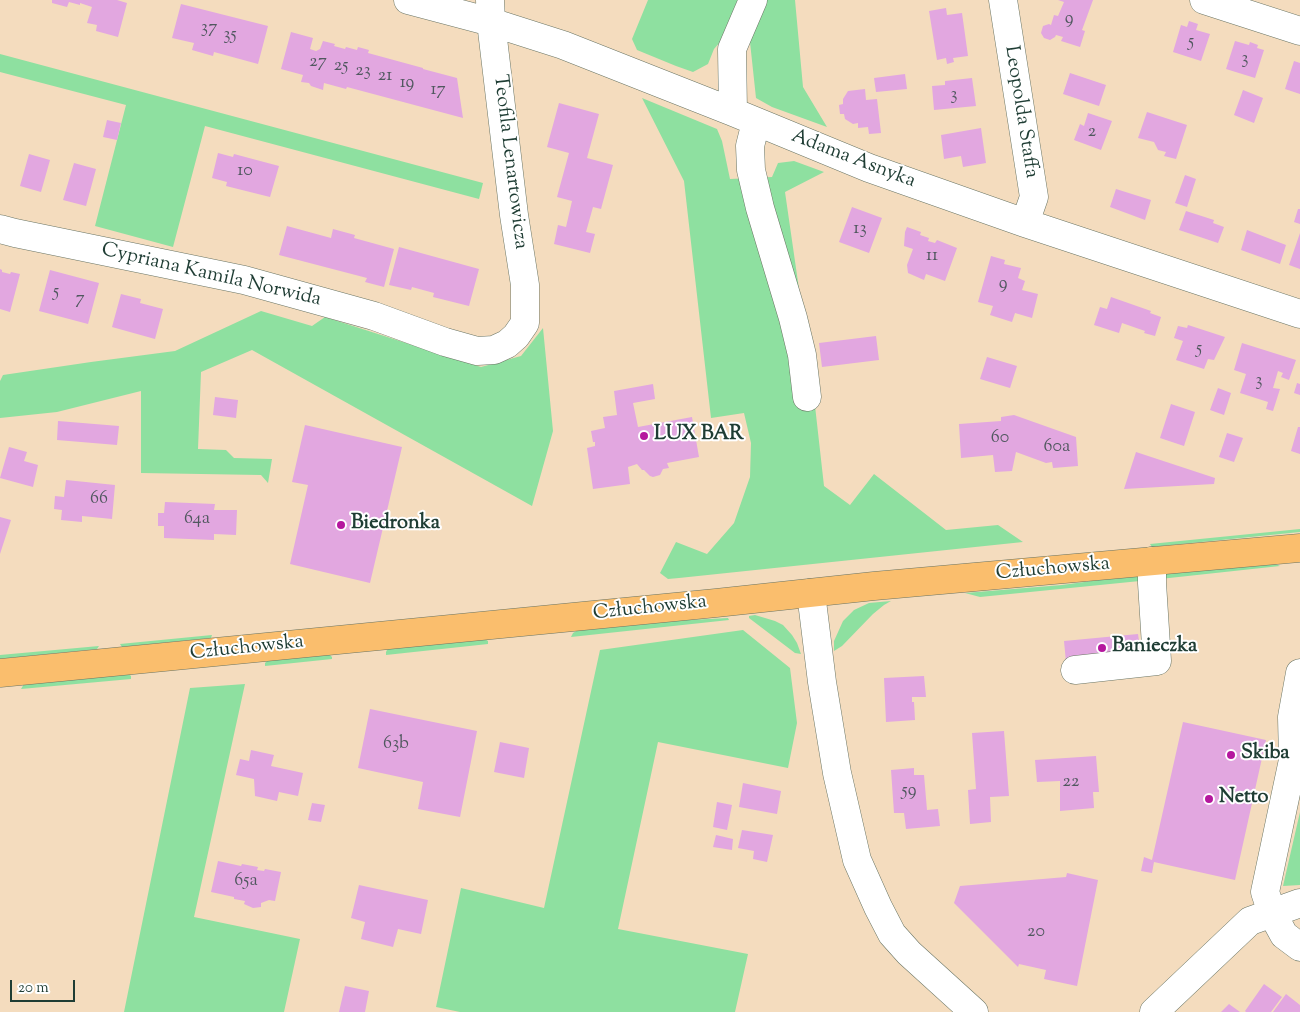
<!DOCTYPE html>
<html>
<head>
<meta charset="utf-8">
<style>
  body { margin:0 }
  #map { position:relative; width:1300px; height:1012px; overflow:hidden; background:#f4dcbe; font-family:"Sorts Mill Goudy",serif }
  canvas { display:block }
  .scale { position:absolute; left:10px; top:980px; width:65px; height:22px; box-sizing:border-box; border:2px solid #1f3d34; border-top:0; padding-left:6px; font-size:15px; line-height:18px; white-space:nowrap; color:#1f3d34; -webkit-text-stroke:4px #fff; paint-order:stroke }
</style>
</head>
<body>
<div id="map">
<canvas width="1300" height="1012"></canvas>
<div class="scale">20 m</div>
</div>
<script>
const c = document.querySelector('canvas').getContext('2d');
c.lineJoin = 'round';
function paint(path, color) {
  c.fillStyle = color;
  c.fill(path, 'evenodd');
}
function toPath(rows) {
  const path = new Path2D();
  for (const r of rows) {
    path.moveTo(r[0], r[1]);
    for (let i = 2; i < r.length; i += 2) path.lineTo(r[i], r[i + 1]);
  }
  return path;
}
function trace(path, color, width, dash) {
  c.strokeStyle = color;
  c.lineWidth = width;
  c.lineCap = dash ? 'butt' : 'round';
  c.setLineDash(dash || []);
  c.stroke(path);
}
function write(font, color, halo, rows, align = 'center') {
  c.font = font + ' "Sorts Mill Goudy",serif';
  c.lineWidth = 4;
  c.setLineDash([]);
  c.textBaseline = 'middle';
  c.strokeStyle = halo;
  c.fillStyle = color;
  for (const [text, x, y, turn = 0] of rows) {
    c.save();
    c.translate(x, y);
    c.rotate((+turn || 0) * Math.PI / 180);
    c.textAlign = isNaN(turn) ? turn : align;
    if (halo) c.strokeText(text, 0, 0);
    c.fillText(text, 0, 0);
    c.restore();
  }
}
paint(toPath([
  [648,0,742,0,721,41,714,49,708,64,693,72,676,66,637,50,632,39],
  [767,0,795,0,803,87,827,127,772,107,756,98,750,42],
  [0,54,483,183,479,199,205,126,173,247,95,226,126,105,0,72],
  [642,98,717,129,722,141,730,179,772,177,778,163,794,161,824,172,785,192,812,379,824,486,850,505,874,474,946,530,998,525,1023,542,679,578,668,579,660,573,676,542,707,554,734,523,750,477,751,443,744,413,711,418,684,181],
  [261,311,312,326,325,317,481,367,521,356,543,328,553,431,532,506,252,350,201,372,198,449,226,450,234,458,272,459,268,483,261,475,141,473,141,391,57,412,0,418,0,381,3,375,91,362,175,351],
  [1300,529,1300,532,1152,547,1150,544],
  [1271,562,1280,566,1160,579,1164,574],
  [1136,575,1140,579,1140,581,980,597,965,593,1062,585],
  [891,601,884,605,873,614,842,646,834,651,834,641,843,621,854,610,869,603],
  [755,615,775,621,783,625,792,635,797,643,801,654,795,653,749,618,749,616],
  [728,618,729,620,571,637,573,633,580,629,669,621],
  [743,630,790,668,797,723,788,768,658,742,618,929,748,954,735,1012,460,1012,436,1007,461,888,544,908,600,650],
  [212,635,211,638,122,647,120,644],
  [485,639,488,641,488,644,386,655,386,652,388,648],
  [99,646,97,649,0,659,0,655],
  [329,654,332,657,332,659,265,666,265,663,268,660],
  [128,673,131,676,131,679,21,689,24,684],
  [245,684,194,917,300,939,284,1012,124,1012,190,688],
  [1300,812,1300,885,1283,886]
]), '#8ee0a0');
paint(toPath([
  [52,0,117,0,127,3,118,37,96,31,97,25,87,23,92,7,80,3,80,5,69,2,67,7,52,3],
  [1058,0,1093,0,1082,30,1085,31,1080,47,1061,41,1063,37,1056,35,1055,37,1050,40,1044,38,1041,33,1043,26,1049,24,1051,25,1054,15,1058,16,1064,2],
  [181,4,268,26,258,64,214,52,213,56,192,50,194,43,172,38],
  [946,8,947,15,962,13,968,56,953,58,954,62,947,64,946,58,937,60,929,11],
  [1189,21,1198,24,1196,30,1210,34,1201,61,1173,52,1181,25,1187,27],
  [291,32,313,38,310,49,316,51,320,49,323,41,335,44,334,46,345,49,346,47,357,50,358,47,369,50,368,53,423,68,423,69,457,78,463,118,347,87,346,89,324,83,323,90,311,86,309,83,301,82,303,75,281,69],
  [1235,41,1249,45,1250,42,1258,45,1257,48,1264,50,1255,78,1226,69],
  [1294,61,1300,63,1300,94,1285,89],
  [1070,73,1106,85,1099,106,1063,94],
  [905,74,907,89,876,92,874,78],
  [972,78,976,106,934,110,932,86,945,85,945,81],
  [865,89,866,100,877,99,881,133,869,134,868,127,858,128,858,123,853,124,845,119,844,114,840,114,839,105,843,104,843,99,848,91],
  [1243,90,1263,98,1254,123,1234,115],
  [559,103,599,114,587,158,613,165,601,209,593,207,586,232,595,234,590,253,554,244,558,225,566,227,572,201,557,197,569,153,547,147],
  [1147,112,1187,125,1176,159,1164,156,1166,152,1158,150,1154,142,1138,138],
  [1088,113,1112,121,1101,150,1074,140,1080,124,1084,126],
  [107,120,121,123,117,140,103,137],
  [981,128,986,163,963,167,961,156,944,159,941,135],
  [218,153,233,157,234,154,279,166,270,197,226,186,227,182,212,178],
  [29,154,50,160,41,192,20,186],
  [74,163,96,169,86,206,63,200],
  [1185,175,1196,179,1187,207,1175,203],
  [1116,189,1151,200,1145,220,1110,207],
  [852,207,882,218,869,253,839,242],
  [1298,209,1300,209,1300,224,1294,222],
  [1186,211,1214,220,1213,223,1224,227,1218,243,1179,230],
  [287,226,331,238,333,229,355,235,354,238,394,249,384,287,365,282,367,278,279,255],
  [907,227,921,232,920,235,929,238,928,241,935,243,937,240,957,248,945,281,926,274,924,280,908,273,907,265,913,249,904,246,905,232],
  [1247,230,1286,245,1280,264,1241,250],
  [1300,233,1300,269,1289,265],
  [399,247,479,269,469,306,433,297,434,293,412,287,411,290,389,285],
  [991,256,1005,260,1004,264,1021,268,1018,278,1025,281,1022,290,1038,294,1032,318,1015,313,1012,322,990,315,993,306,978,302],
  [0,269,2,270,2,272,10,274,11,272,20,274,10,312,0,309],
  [50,270,99,283,88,324,39,311],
  [121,294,141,299,140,303,163,309,155,339,112,327],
  [1111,297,1151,311,1150,313,1161,317,1155,336,1144,333,1145,331,1122,323,1119,333,1094,325,1100,307,1107,309],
  [1188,325,1225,337,1214,360,1208,359,1204,369,1176,360,1183,341,1174,338,1178,326,1187,328],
  [876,336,879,360,822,367,819,343],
  [1242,343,1296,360,1289,380,1281,377,1283,373,1278,371,1273,388,1280,389,1273,411,1266,409,1268,402,1240,393,1246,374,1234,370],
  [987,357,1017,366,1010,388,980,379],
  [1297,383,1300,384,1300,395,1294,393],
  [653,384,655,399,633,403,638,427,692,417,699,457,667,463,669,468,663,469,660,475,653,477,650,476,644,470,642,470,637,464,628,467,630,484,593,489,587,448,595,446,595,442,593,442,591,431,605,428,603,417,617,415,614,391],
  [1218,388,1231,393,1224,415,1210,410],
  [215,397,238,400,236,418,213,415],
  [1171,404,1195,412,1184,446,1160,438],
  [1014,415,1076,437,1078,466,1053,468,1052,462,1046,463,1016,452,1012,471,995,472,993,455,961,458,959,424,1001,421,1001,417],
  [58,421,119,426,117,445,57,440],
  [305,425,402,447,370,583,290,564,308,485,292,482],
  [1298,427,1300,427,1300,454,1291,451],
  [1227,433,1243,438,1234,462,1219,457],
  [9,447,27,452,24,461,38,465,33,487,0,478],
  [1136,452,1215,478,1214,484,1124,489],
  [66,480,115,485,112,519,82,516,82,522,61,520,62,510,54,509,55,496,64,497],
  [165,502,215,504,214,510,237,510,236,535,214,534,214,540,164,538,164,526,158,526,158,513,164,513],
  [0,517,11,520,0,554],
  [1138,634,1141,655,1066,662,1064,641],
  [924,676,926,697,912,697,912,702,914,702,915,720,886,722,884,678],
  [370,709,477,731,460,817,418,809,423,782,358,768],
  [1183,722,1266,740,1235,880,1154,862,1152,873,1141,871,1144,857,1152,860],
  [1004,731,1009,796,990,797,991,822,970,824,968,790,976,789,972,733],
  [500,742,529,748,524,778,494,772],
  [251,750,274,755,271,766,303,773,298,796,279,792,277,801,255,796,254,779,236,775,240,759,249,761],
  [1096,756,1099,792,1093,792,1094,808,1060,811,1060,781,1037,782,1035,760],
  [914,768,914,775,924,775,927,810,938,809,940,826,906,829,904,813,894,813,891,770],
  [743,783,781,791,777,814,739,807],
  [717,802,732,805,727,830,713,827],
  [312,803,325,805,321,822,308,820],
  [742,830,773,835,767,862,753,859,754,851,738,848],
  [716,835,733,839,732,850,713,847],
  [218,861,241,866,242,864,258,867,257,870,264,871,265,869,281,872,275,901,269,900,261,903,261,907,253,908,244,904,245,901,234,899,234,897,211,892],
  [1067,873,1098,880,1077,986,1044,979,1046,970,1019,964,1018,967,954,903,960,886,1066,877],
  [359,885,428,900,421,934,398,929,393,947,361,939,365,922,351,918],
  [1264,984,1282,997,1271,1012,1246,1012,1245,1011],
  [345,986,369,991,365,1012,339,1012],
  [1286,994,1300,1005,1300,1012,1273,1012],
  [1229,1004,1240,1012,1221,1012]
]), '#e2a7e0');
const minor = toPath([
  [408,0,491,22,563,45,733,112,869,168,1025,223,1300,314],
  [1003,0,1034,197,1025,223],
  [1204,0,1300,31],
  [733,112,732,49,753,0],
  [756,122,750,146,751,170,760,208,793,318,802,355,807,397],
  [0,229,15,233,244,280,374,316,445,342,477,351,494,350,507,344,516,336,525,323,525,285,514,215,491,22,490,0],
  [811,593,822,682,837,773,857,860,878,907,892,934,909,953,974,1012],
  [1075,670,1157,661,1152,583,1152,561],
  [1300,673,1292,717,1293,760,1265,892,1272,913,1284,935,1300,947],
  [1154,1012,1250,921,1300,903]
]);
const major = toPath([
  [0,673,716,603,874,586,1300,548]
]);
trace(minor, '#6a7564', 29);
trace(major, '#6a7564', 29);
trace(minor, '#fff', 28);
trace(major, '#fabe6d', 28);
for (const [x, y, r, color] of [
  [644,436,5,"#b5179e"],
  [341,525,5,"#b5179e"],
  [1102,648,5,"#b5179e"],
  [1231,755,5,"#b5179e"],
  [1209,799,5,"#b5179e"]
]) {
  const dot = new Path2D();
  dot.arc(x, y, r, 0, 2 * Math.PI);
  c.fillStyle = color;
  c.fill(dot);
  trace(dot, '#fff', 2);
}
write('18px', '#50585f', null, [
  ["9",1069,20],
  ["37",209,29],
  ["35",230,36],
  ["5",1191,43],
  ["3",1245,60],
  ["27",318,63],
  ["25",341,67],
  ["23",363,72],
  ["21",385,77],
  ["19",407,84],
  ["17",438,91],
  ["3",954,96],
  ["2",1092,133],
  ["10",245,172],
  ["13",860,230],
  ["11",932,257],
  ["9",1003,285],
  ["5",56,293],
  ["7",80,300],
  ["5",1199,350],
  ["3",1259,382],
  ["60",1000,439],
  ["60a",1057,448],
  ["66",99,500],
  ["64a",197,520],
  ["63b",396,745],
  ["22",1071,783],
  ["59",909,792],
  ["65a",246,882],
  ["20",1036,933]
]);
write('20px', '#1f3d34', '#fff', [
  ["Leopolda Staffa",1020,112,81],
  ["Adama Asnyka",853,160,21],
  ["Teofila Lenartowicza",509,162,83],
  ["Cypriana Kamila Norwida",211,276,13],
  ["Człuchowska",1053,570,-5],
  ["Człuchowska",650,609,-6],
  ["Człuchowska",247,649,-6]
]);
write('bold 20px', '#1f3d34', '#fff', [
  ["LUX BAR",654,436],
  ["Biedronka",351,525],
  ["Banieczka",1112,648],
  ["Skiba",1241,755],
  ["Netto",1219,799]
], 'left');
</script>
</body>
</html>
